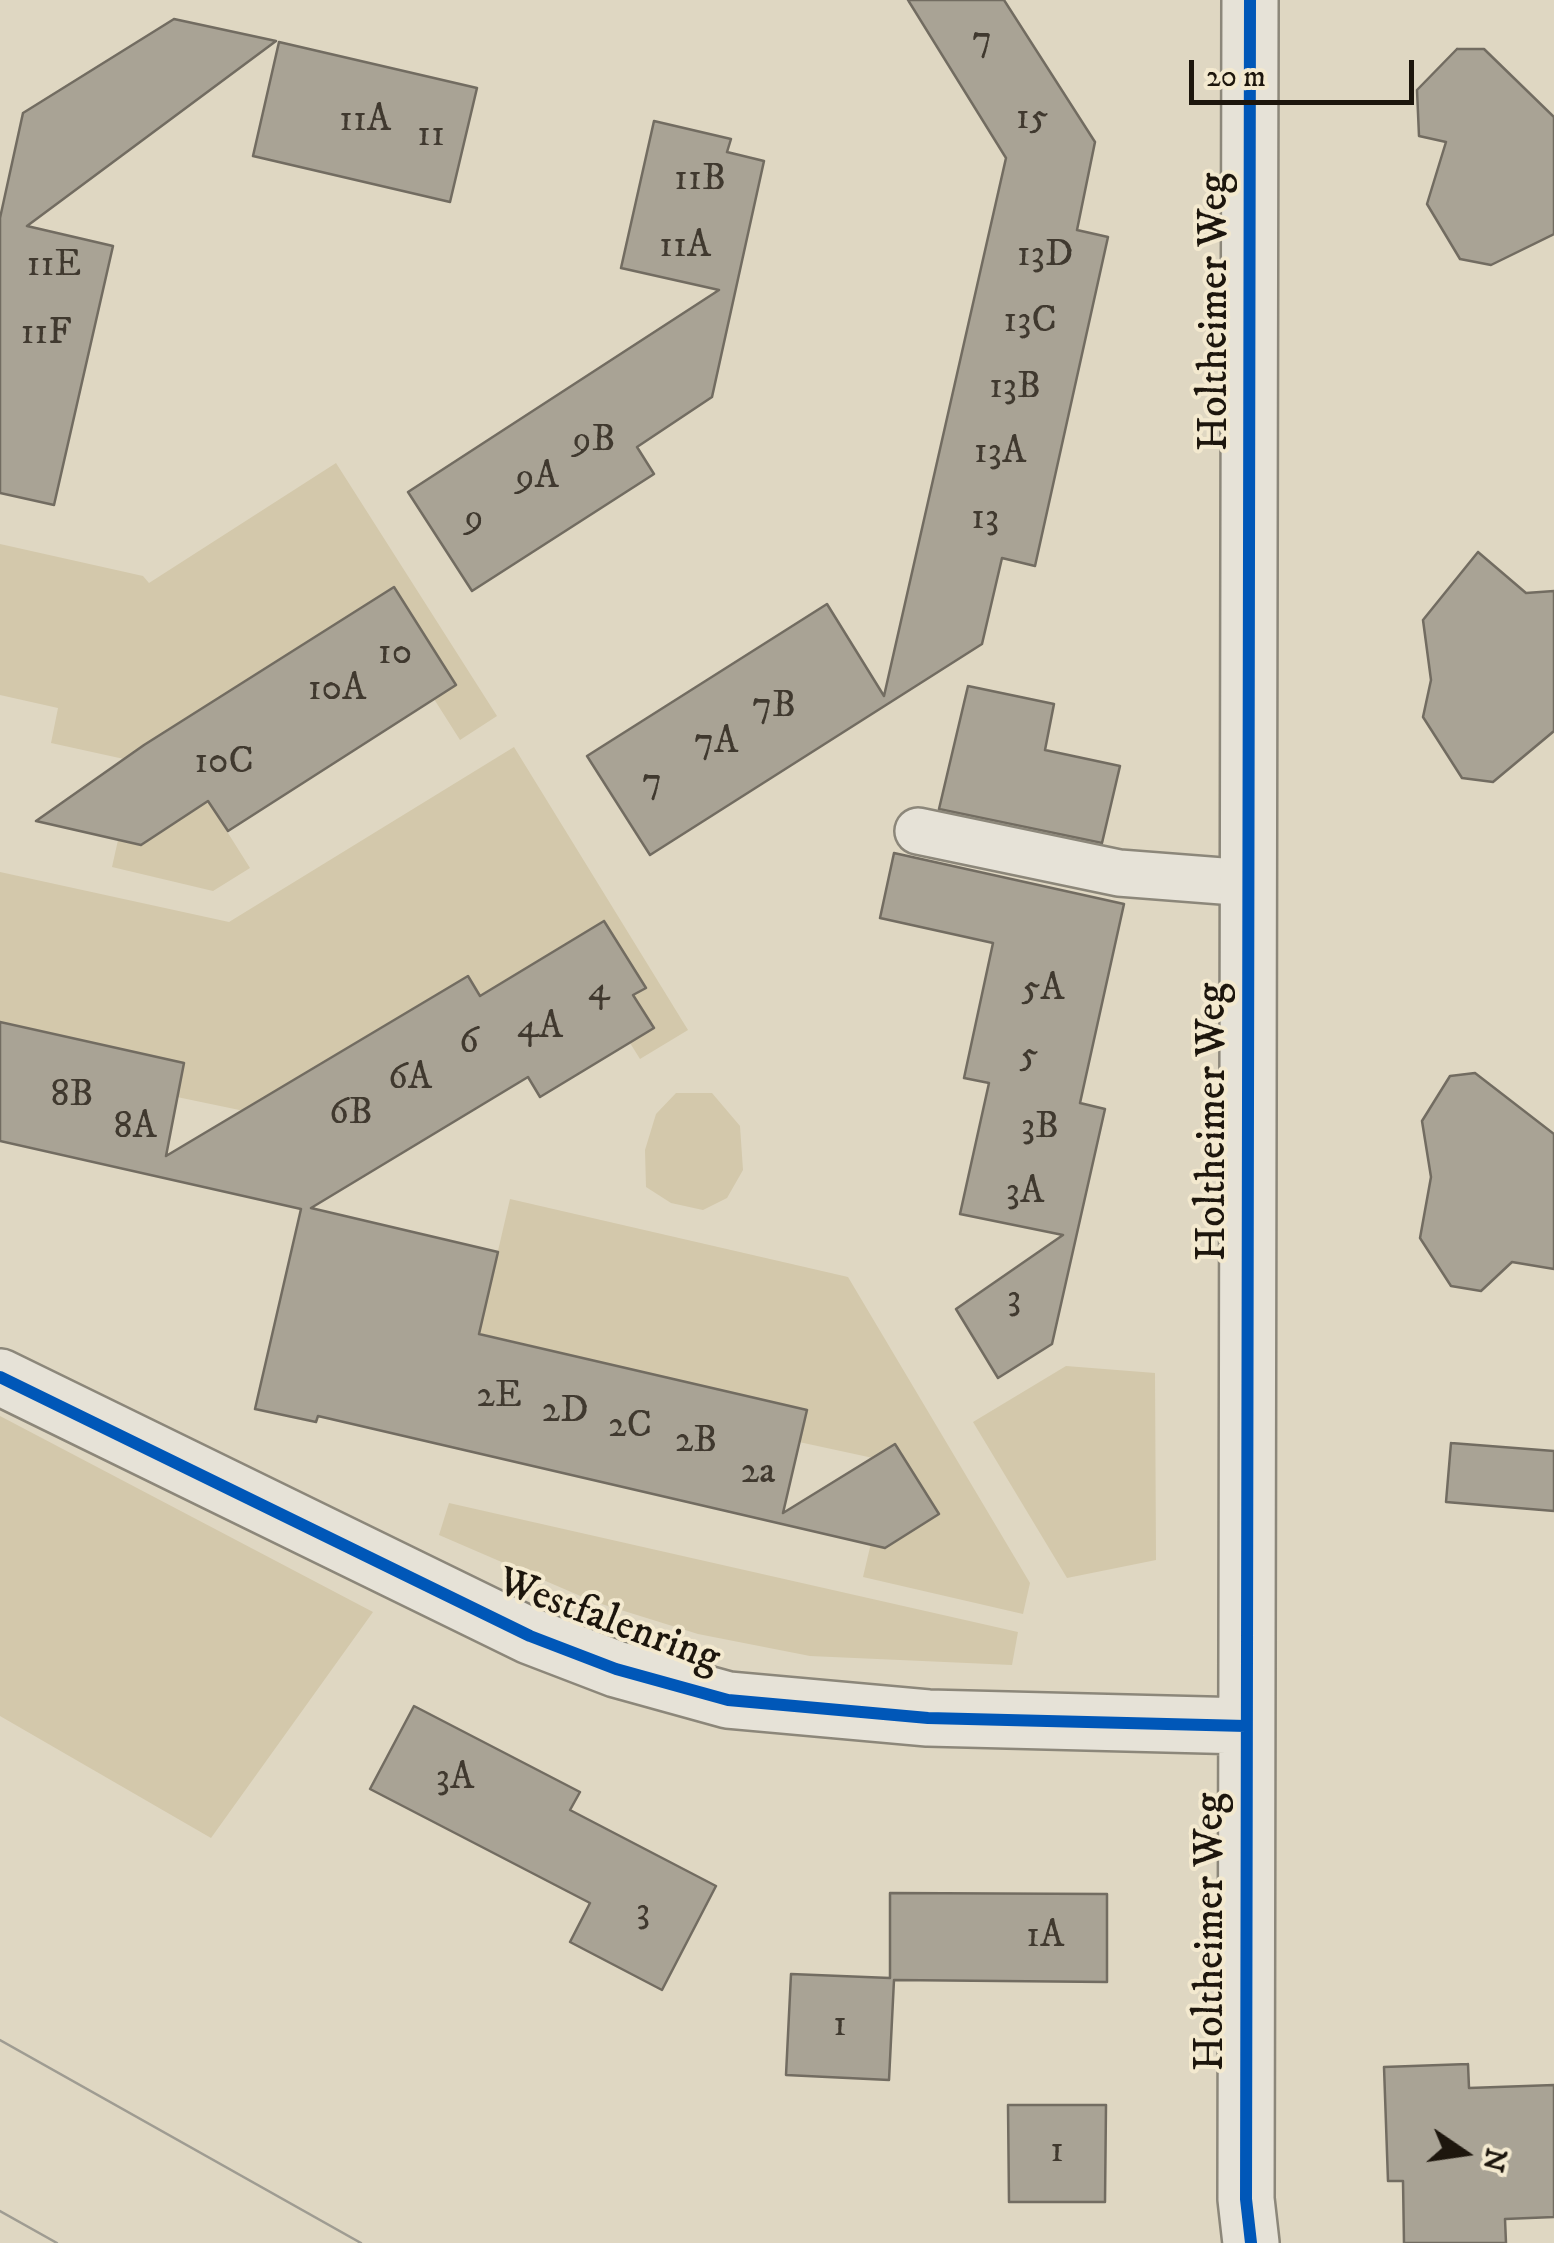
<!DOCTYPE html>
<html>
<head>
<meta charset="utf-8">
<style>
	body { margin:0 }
	#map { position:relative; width:1554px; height:2243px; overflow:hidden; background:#dfd7c2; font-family:"IM FELL DW Pica",serif }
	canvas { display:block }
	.north { position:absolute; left:1414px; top:2103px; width:100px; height:100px; -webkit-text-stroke:8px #f3e9cf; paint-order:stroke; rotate:103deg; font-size:28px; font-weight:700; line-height:40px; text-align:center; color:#1d160d }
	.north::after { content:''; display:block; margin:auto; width:35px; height:45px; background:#1d160d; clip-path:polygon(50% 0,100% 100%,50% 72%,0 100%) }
	.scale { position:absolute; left:1189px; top:60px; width:225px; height:45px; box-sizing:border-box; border:5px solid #1d160d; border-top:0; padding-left:12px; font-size:30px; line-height:35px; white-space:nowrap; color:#1d160d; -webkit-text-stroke:8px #f3e9cf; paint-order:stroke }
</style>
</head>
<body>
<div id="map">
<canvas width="1554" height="2243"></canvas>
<div class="north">N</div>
<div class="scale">20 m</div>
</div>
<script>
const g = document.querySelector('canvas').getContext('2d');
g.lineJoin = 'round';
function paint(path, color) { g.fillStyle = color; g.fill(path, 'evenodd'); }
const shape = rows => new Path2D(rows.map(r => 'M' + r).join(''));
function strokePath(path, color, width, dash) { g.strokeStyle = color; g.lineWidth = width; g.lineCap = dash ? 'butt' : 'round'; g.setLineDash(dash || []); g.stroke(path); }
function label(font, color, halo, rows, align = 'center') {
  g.font = font + ' "IM FELL DW Pica",serif'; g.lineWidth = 8; g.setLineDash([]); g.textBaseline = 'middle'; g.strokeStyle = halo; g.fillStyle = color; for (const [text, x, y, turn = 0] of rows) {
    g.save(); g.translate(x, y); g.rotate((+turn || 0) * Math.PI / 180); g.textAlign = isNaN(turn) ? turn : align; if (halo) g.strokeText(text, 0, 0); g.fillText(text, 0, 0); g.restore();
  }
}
paint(shape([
	[336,463,497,716,460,740,434,699,455,685,393,587,165,733,250,868,213,891,112,867,118,840,142,845,191,812,124,759,51,743,58,708,0,695,0,544,143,576,149,583],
	[514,747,688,1030,640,1059,630,1043,633,995,646,988,603,921,480,996,249,1112,177,1097,183,1063,0,1022,0,872,229,922],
	[676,1093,712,1093,740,1126,743,1170,727,1198,703,1210,671,1203,646,1187,645,1150,656,1114],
	[510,1199,848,1277,1030,1583,1023,1614,863,1577,871,1543,885,1548,939,1514,895,1445,873,1458,799,1442,806,1410,479,1333],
	[1066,1366,1155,1373,1156,1560,1067,1578,973,1422],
	[0,1416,373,1612,211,1838,0,1716],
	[449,1503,1018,1632,1012,1665,810,1656,698,1634,592,1601,439,1535]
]), '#d3c8ab');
const building = shape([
	[908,0,1004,0,1095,142,1077,230,1108,237,1035,566,1002,558,982,644,650,855,587,756,827,604,884,696,1006,158,908,0],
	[174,19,276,41,27,226,113,246,54,505,0,493,0,218,23,113,174,19],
	[279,42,477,88,450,202,253,156,279,42],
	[1457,49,1484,49,1554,117,1554,234,1491,265,1460,259,1427,204,1446,142,1419,136,1417,90,1457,49],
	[654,121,731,139,727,152,764,161,712,397,637,447,654,474,472,591,408,492,719,290,621,268,654,121],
	[1478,552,1526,593,1554,591,1554,731,1493,782,1462,778,1423,717,1431,680,1423,620,1478,552],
	[394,587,456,685,228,831,208,801,141,845,36,821,144,745,394,587],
	[968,686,1054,704,1045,750,1120,766,1102,843,939,809,968,686],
	[894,853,1124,904,1080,1103,1105,1109,1052,1344,998,1378,956,1309,1063,1235,960,1214,989,1083,964,1078,993,943,880,918,894,853],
	[604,921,646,988,633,995,654,1028,540,1097,528,1077,311,1208,498,1252,479,1334,807,1410,783,1513,895,1444,939,1514,885,1548,318,1416,316,1422,255,1409,301,1209,0,1141,0,1022,184,1063,166,1156,468,976,480,996,604,921],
	[1475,1073,1554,1134,1554,1269,1512,1262,1481,1291,1451,1286,1420,1238,1431,1177,1422,1121,1450,1076,1475,1073],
	[1451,1443,1554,1451,1554,1511,1446,1502,1451,1443],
	[414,1706,580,1792,570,1810,716,1886,662,1990,570,1942,590,1903,370,1789,414,1706],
	[890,1893,1107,1894,1107,1982,894,1980,889,2080,786,2075,791,1974,890,1978,890,1893],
	[1468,2064,1469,2088,1554,2085,1554,2217,1505,2219,1506,2243,1404,2243,1403,2181,1388,2181,1384,2067,1468,2064],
	[1008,2105,1106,2105,1105,2202,1009,2202,1008,2105]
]);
paint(building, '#a9a395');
strokePath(building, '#726c61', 2.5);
const service = shape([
	[918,831,1119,873,1248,883]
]);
const minor = shape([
	[1250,0,1246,2199,1251,2243],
	[0,1377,530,1636,616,1669,728,1700,928,1718,1246,1726]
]);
strokePath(service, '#8c877a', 50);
strokePath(minor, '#8c877a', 60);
strokePath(service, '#e6e2d7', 45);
strokePath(minor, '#e6e2d7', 55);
strokePath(shape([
	[0,2040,361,2243],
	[0,2211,57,2243]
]), '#9f9c92', 2.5);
strokePath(shape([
	[1250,0,1246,2199,1251,2243],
	[0,1377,530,1636,616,1669,728,1700,928,1718,1246,1726]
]), '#0057b8', 12);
label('38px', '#40392f', null, [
	["7",982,42],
	["15",1032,120],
	["11A",365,122],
	["11",431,137],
	["11B",700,181],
	["11A",685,248],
	["13D",1045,257],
	["11E",54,267],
	["13C",1030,323],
	["11F",46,335],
	["13B",1015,389],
	["9B",594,442],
	["13A",1000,454],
	["9A",537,479],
	["9",474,520],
	["13",985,520],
	["10",395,655],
	["10A",337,691],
	["7B",774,708],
	["7A",716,744],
	["10C",224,764],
	["7",652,784],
	["5A",1043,991],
	["4",599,992],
	["4A",540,1029],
	["6",469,1044],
	["5",1029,1058],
	["6A",410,1080],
	["8B",72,1097],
	["6B",351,1115],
	["8A",135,1129],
	["3B",1040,1129],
	["3A",1025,1194],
	["3",1014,1301],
	["2E",499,1398],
	["2D",565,1413],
	["2C",630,1428],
	["2B",696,1443],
	["2a",758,1474],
	["3A",455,1780],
	["3",643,1914],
	["1A",1045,1938],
	["1",840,2027],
	["1",1057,2153]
]);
label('42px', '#1d160d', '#f3e9cf', [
	["Holtheimer Weg",1217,312,-90],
	["Holtheimer Weg",1215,1122,-90],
	["Westfalenring",608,1623,20],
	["Holtheimer Weg",1213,1932,-90]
]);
</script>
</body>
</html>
